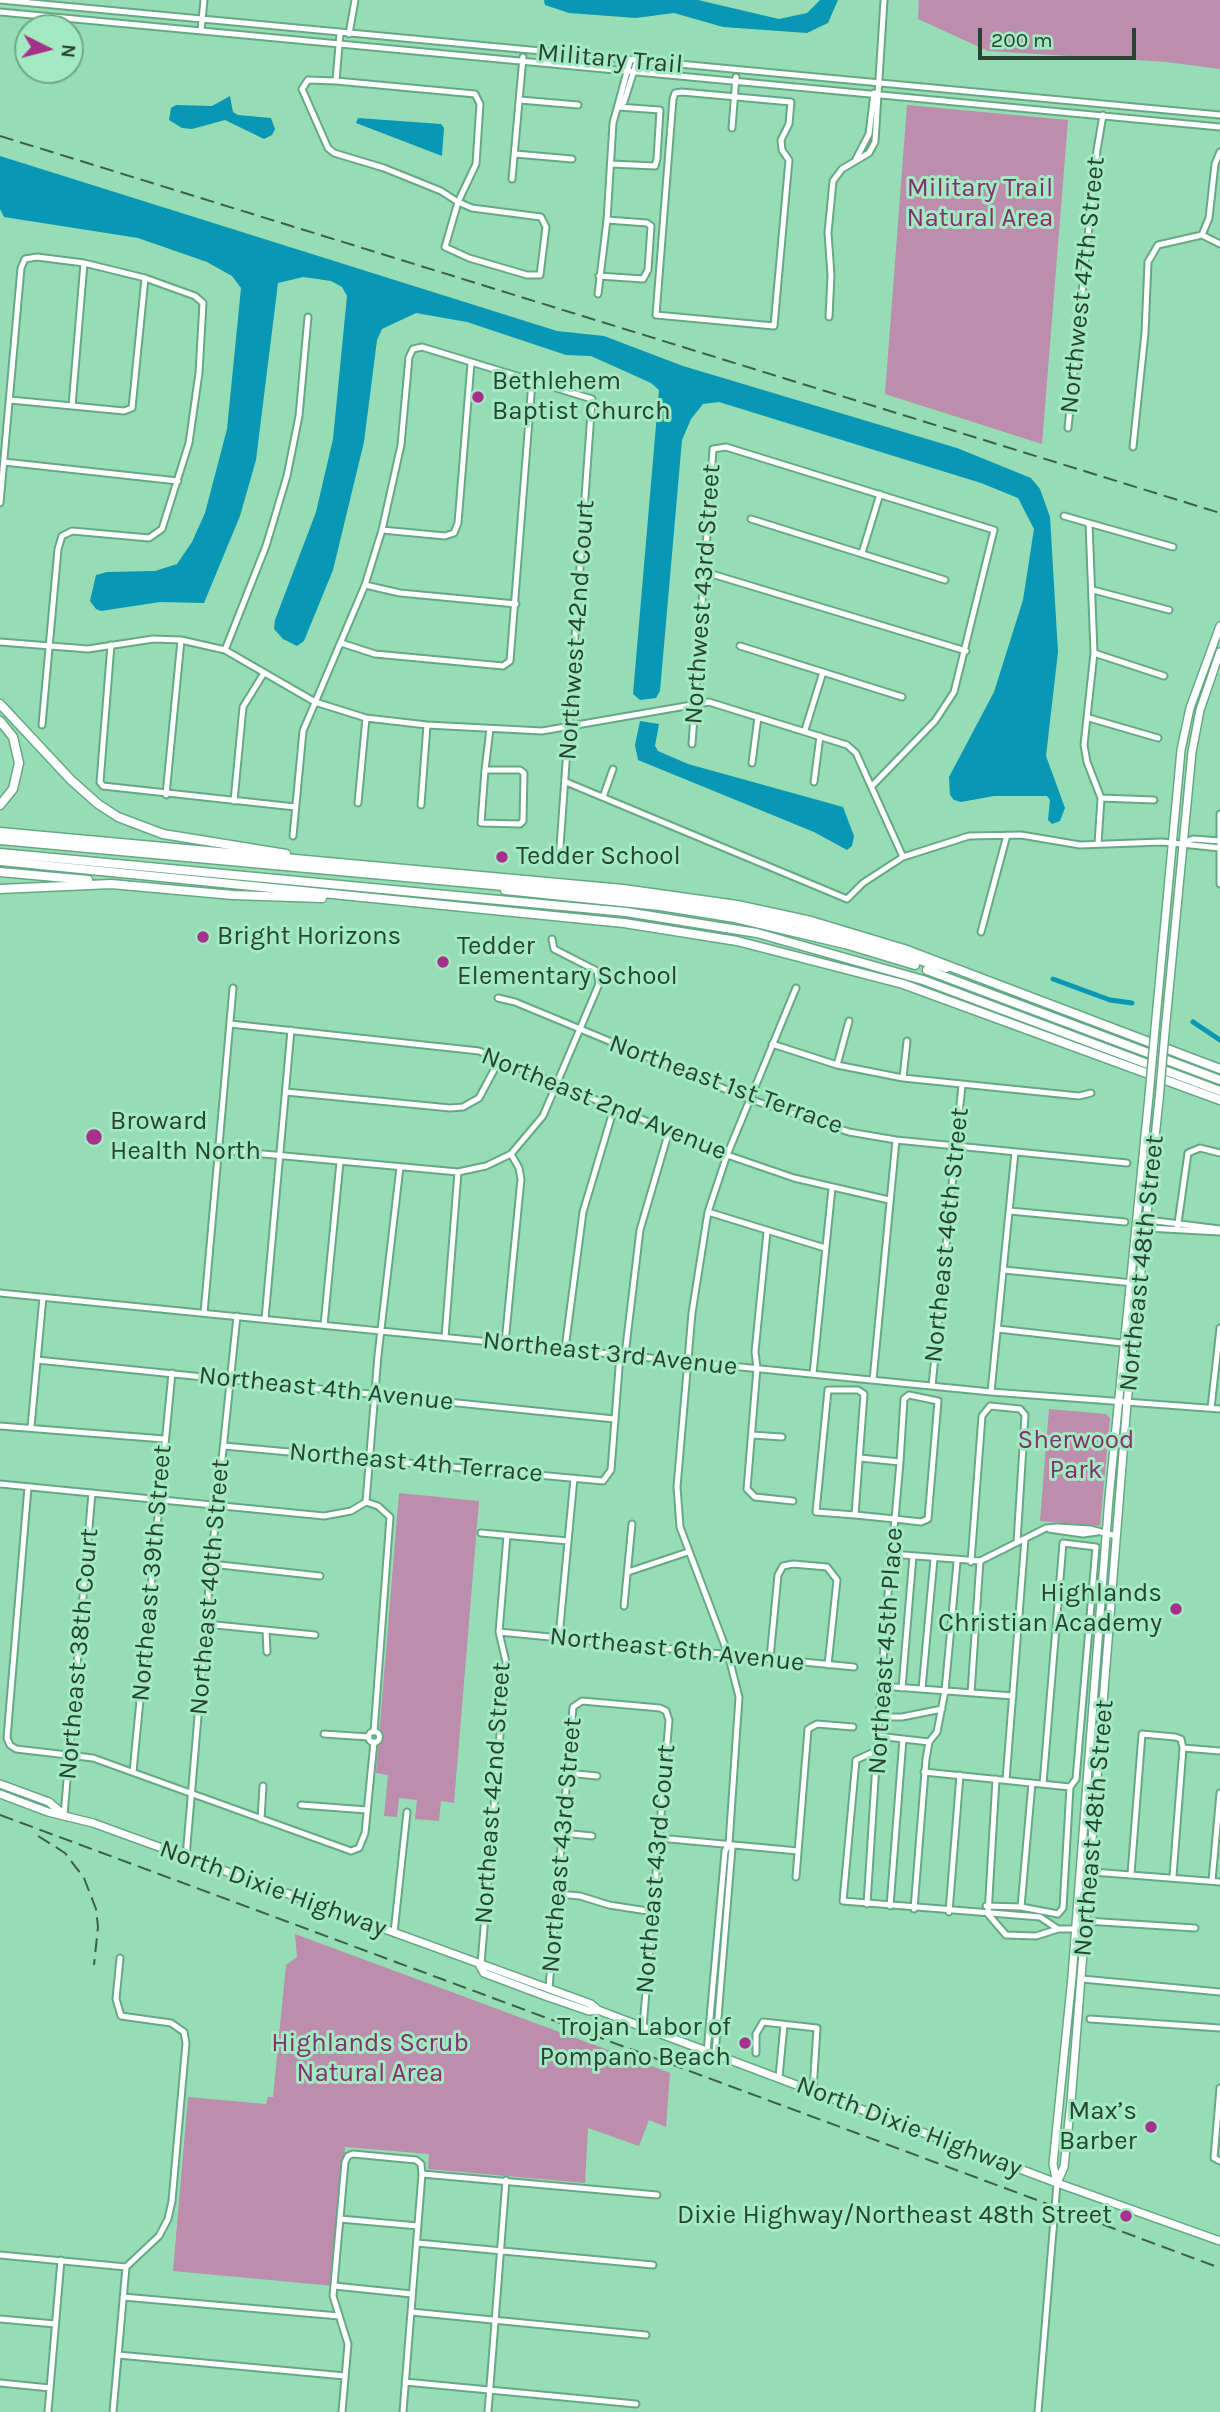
<!DOCTYPE html>
<html>
<head>
<meta charset="utf-8">
<style>
	body { margin:0 }
	#map { position:relative; width:1220px; height:2412px; overflow:hidden; background:#96dcb4; font-family:Karla,sans-serif }
	canvas { display:block }
	.north { position:absolute; left:14px; top:14px; width:70px; height:70px; box-sizing:border-box; background:#a3e9c1; border:2px solid #71a788; border-radius:50%; rotate:96deg; font-size:19px; font-weight:700; line-height:28px; text-align:center; color:#264333 }
	.north::after { content:''; display:block; margin:auto; width:24px; height:32px; background:#a6318a; clip-path:polygon(50% 0,100% 100%,50% 72%,0 100%) }
	.scale { position:absolute; left:978px; top:28px; width:158px; height:32px; box-sizing:border-box; border:4px solid #264333; border-top:0; padding-left:9px; font-size:21px; line-height:24px; white-space:nowrap; color:#264333; -webkit-text-stroke:5px #a3e9c1; paint-order:stroke }
</style>
</head>
<body>
<div id="map">
<canvas width="1220" height="2412"></canvas>
<div class="north">N</div>
<div class="scale">200 m</div>
</div>
<script>
const g = document.querySelector('canvas').getContext('2d');
g.lineJoin = 'round';
function paint(path, color) { g.fillStyle = color; g.fill(path, 'evenodd'); }
const shape = rows => new Path2D(rows.map(r => 'M' + r).join(''));
function strokePath(path, color, width, dash) { g.strokeStyle = color; g.lineWidth = width; g.lineCap = dash ? 'butt' : 'round'; g.setLineDash(dash || []); g.stroke(path); }
function label(font, color, halo, rows, align = 'center') {
  g.font = font + ' Karla,sans-serif'; g.lineWidth = 6; g.setLineDash([]); g.textBaseline = 'middle'; g.strokeStyle = halo; g.fillStyle = color; for (const [text, x, y, turn = 0] of rows) {
    g.save(); g.translate(x, y); g.rotate((+turn || 0) * Math.PI / 180); g.textAlign = isNaN(turn) ? turn : align; if (halo) g.strokeText(text, 0, 0); g.fillText(text, 0, 0); g.restore();
  }
}
paint(shape([
	[919,0,1220,0,1220,69,1167,62,988,51,918,19],
	[907,105,1068,120,1042,444,885,394],
	[1049,1409,1106,1414,1110,1418,1100,1526,1040,1521],
	[399,1493,479,1501,454,1803,441,1801,439,1821,415,1819,417,1800,399,1798,397,1817,384,1816,388,1775,376,1773],
	[295,1934,670,2073,666,2127,649,2120,639,2146,588,2128,585,2183,428,2169,429,2154,345,2147,334,2286,173,2271,188,2097,266,2104,268,2097,273,2097,286,1965,297,1957]
]), '#bc8dac');
paint(shape([
	[544,0,698,0,779,19,807,13,820,0,838,0,828,23,807,33,723,27,674,13,636,18,569,13,545,5],
	[230,96,233,112,238,115,271,118,275,129,272,135,264,139,225,120,192,129,182,128,169,120,171,108,176,105,212,106],
	[358,118,441,124,444,128,442,156,356,123],
	[0,156,557,331,604,336,683,366,957,448,1031,478,1040,489,1050,517,1058,652,1046,756,1065,808,1060,821,1052,824,1048,820,1050,800,1047,796,994,796,961,802,954,800,950,795,949,777,994,692,1023,600,1034,529,1018,498,981,483,719,402,703,404,691,419,682,440,660,691,656,698,640,700,633,694,659,390,651,383,591,356,566,355,467,322,416,313,382,329,377,340,364,442,333,570,304,641,297,646,283,639,274,629,275,620,316,512,333,439,347,296,342,287,331,281,303,277,278,283,256,460,240,516,204,603,160,602,101,611,96,609,90,601,96,575,107,572,155,571,177,564,192,542,205,513,227,429,241,288,232,276,207,262,138,238,4,217,0,209],
	[640,721,659,724,655,746,658,751,688,764,843,807,854,836,852,846,847,850,814,832,638,760,635,745]
]), '#0897b5');
strokePath(shape([
	[1053,979,1110,1000,1132,1003],
	[1193,1022,1220,1040]
]), '#0897b5', 5);
const minor = shape([
	[0,0,1220,115],
	[0,12,1220,127],
	[201,30,204,0],
	[349,34,355,0],
	[336,81,308,80,302,89,328,148,334,153,384,168,441,191,458,202,472,208,541,217,546,227,540,275,527,275,469,258,445,247,458,202,476,164,480,104,475,94,336,81],
	[336,81,340,33],
	[682,92,791,102,789,124,781,140,782,150,789,160,774,326,656,315,673,99,675,93,682,92],
	[520,100,578,105],
	[618,107,624,102,637,61],
	[732,128,736,77],
	[515,154,572,159],
	[856,159,869,134,874,93],
	[611,164,655,166,657,159,660,110,618,107],
	[512,179,523,57],
	[1202,235,1209,218,1215,164,1220,152],
	[1202,235,1220,244],
	[599,276,643,279,648,270,651,226,647,223,607,220],
	[598,294,607,220,613,123,630,61],
	[829,317,831,275,828,233,833,181,842,169,869,153,875,142,884,0],
	[10,400,124,411,132,408,145,278],
	[72,406,84,263],
	[1068,428,1097,150,1103,115],
	[1133,447,1145,333,1148,262,1158,245,1202,235],
	[4,462,178,481],
	[0,503,21,268,25,259,37,257,84,263,145,278,195,296,203,303,199,373,189,443,162,529,149,538,72,531,62,536,58,549,42,725],
	[1064,516,1173,547],
	[751,519,945,580],
	[1089,523,1094,653,1084,745,1087,762,1101,798,1098,844],
	[382,530,445,536,454,533,458,523,471,363],
	[862,553,880,494],
	[705,572,966,651],
	[365,585,400,593,516,604],
	[1093,590,1169,610],
	[0,642,88,649,153,639,181,640,225,650,315,702,366,718,427,725,542,731,709,702,847,745,856,753,903,857],
	[341,643,375,654,503,666,510,661,532,382],
	[111,645,100,782,103,786,295,807],
	[740,646,902,697],
	[225,650,266,546,287,476,299,416,308,317],
	[1094,653,1164,676],
	[1089,718,1158,738],
	[805,730,823,672],
	[692,744,713,449,726,447,994,530,954,692,935,721,872,786],
	[752,763,758,717],
	[485,770,520,770,524,773,523,821,520,824,481,823,485,770,490,729],
	[566,782,847,899,863,883,903,857,969,836,1021,835,1080,845,1162,842,1220,848],
	[814,782,820,736],
	[166,795,181,640],
	[603,797,613,769],
	[1101,798,1154,800],
	[234,801,243,707,264,673],
	[358,803,366,718],
	[421,805,427,725],
	[1220,814,1220,884],
	[293,836,303,731,365,585,382,530,401,445,409,357,413,349,422,347,592,399,559,861],
	[1182,843,1193,839,1220,841],
	[981,932,1007,835],
	[498,998,515,1002,749,1099,849,1132,896,1140,1127,1163],
	[230,1024,479,1051,727,1155,794,1178,889,1200],
	[772,1044,837,1065,903,1078,1079,1096,1091,1093],
	[837,1065,849,1021],
	[903,1078,907,1041],
	[286,1092,450,1108,463,1107,479,1098,500,1059],
	[220,1150,458,1172,486,1166,511,1154],
	[1010,1211,1125,1222],
	[708,1212,825,1248],
	[1148,1220,1220,1229],
	[1147,1228,1220,1232],
	[1177,1230,1188,1153,1200,1148,1220,1153],
	[767,1232,755,1352,757,1368,747,1489,755,1497,793,1501],
	[1004,1270,1133,1283],
	[0,1293,991,1392,1220,1409],
	[204,1313,233,988],
	[265,1319,291,1030],
	[324,1325,340,1162],
	[998,1329,1122,1343],
	[445,1337,458,1172],
	[505,1343,521,1179,519,1168,511,1154,543,1116,599,984,597,971,554,949,552,939],
	[565,1349,583,1212,614,1108],
	[625,1355,640,1230,669,1131],
	[37,1360,614,1419],
	[813,1374,832,1188],
	[873,1380,896,1140],
	[932,1386,962,1085],
	[991,1392,1015,1152],
	[1211,1408,1220,1328],
	[0,1426,164,1439],
	[31,1427,43,1297],
	[752,1435,782,1437],
	[224,1446,603,1481,611,1470,620,1355],
	[860,1458,900,1462],
	[0,1484,324,1516,351,1511,366,1502],
	[28,1487,7,1738,10,1745,16,1749,93,1758,351,1851,359,1848,365,1833,374,1742],
	[855,1515,864,1394,858,1390,828,1390,816,1512,855,1515,895,1519,921,1522,928,1519,938,1401,909,1395,904,1399,900,1462,895,1519,891,1554,881,1686,867,1904],
	[1049,1529,1083,1534,1097,1532],
	[481,1533,568,1541],
	[891,1554,980,1561,1046,1528,1057,1527,1090,1529,1116,1536],
	[971,1562,982,1416,990,1406,1020,1409,1025,1415,1017,1542],
	[211,1564,320,1576],
	[628,1572,688,1552],
	[624,1606,632,1524],
	[206,1624,315,1635],
	[266,1630,267,1652],
	[499,1632,854,1667],
	[559,1637,574,1478],
	[770,1658,778,1575,783,1566,793,1564,827,1567,837,1580,828,1665],
	[881,1686,1013,1696],
	[902,1688,913,1556],
	[922,1689,934,1559],
	[971,1693,980,1561],
	[878,1717,902,1717,942,1709],
	'368.5 1737a5.5 5.5 0 1 1 11 0a5.5 5.5 0 1 1-11 0Z',
	[374,1732,390,1517,378,1506,366,1502,378,1355,400,1167],
	[324,1734,369,1737],
	[877,1736,929,1742],
	[878,1750,856,1760,843,1901,1040,1917,1058,1929],
	[133,1772,172,1373],
	[924,1772,1070,1787],
	[567,1773,597,1776],
	[996,1779,988,1914,1006,1935,1036,1936,1058,1929,1075,1929],
	[1006,1780,1025,1539],
	[301,1805,367,1810],
	[64,1815,92,1493],
	[261,1819,263,1786],
	[562,1833,592,1836],
	[659,1838,798,1851],
	[186,1857,211,1564,237,1316],
	[1080,1871,1220,1882],
	[1131,1874,1142,1734,1175,1737,1181,1739,1183,1748,1220,1751],
	[1173,1876,1183,1748],
	[796,1877,808,1729,817,1724,853,1727],
	[1212,1881,1220,1793],
	[558,1894,580,1896,609,1905,654,1912],
	[890,1906,903,1739],
	[986,1906,1021,1907,1058,1914,1063,1908,1070,1787,1076,1779,1096,1547,1063,1543,1043,1784],
	[1021,1907,1032,1783],
	[914,1909,926,1759,929,1742,937,1732,945,1691,957,1562],
	[949,1912,960,1775],
	[1086,1921,1195,1928],
	[394,1933,407,1812],
	[120,1958,116,1999,121,2016,171,2023,184,2032,186,2043,172,2201,168,2219,159,2236,126,2267],
	[481,1964,506,1662,499,1632,507,1536],
	[1082,1979,1220,1992],
	[549,1988,573,1707,582,1701,660,1708,666,1711,669,1720,643,2027],
	[1090,2019,1220,2028],
	[707,2052,725,1851,729,1844],
	[756,2053,756,2034,763,2022,817,2028,813,2090],
	[715,2054,732,1848,729,1844,739,1697,728,1654,680,1527,677,1487,692,1313,708,1212,727,1155,796,988],
	[779,2077,784,2025],
	[1220,2088,1214,2158,1220,2161],
	[340,2219,418,2226],
	[417,2243,653,2265],
	[0,2255,126,2267],
	[334,2286,412,2294],
	[123,2297,339,2316],
	[411,2312,646,2335],
	[0,2319,55,2324],
	[118,2355,345,2376],
	[405,2382,636,2404],
	[0,2383,50,2388],
	[48,2412,61,2260],
	[113,2412,126,2267],
	[342,2412,348,2344,333,2296,345,2162,348,2156,353,2154,416,2160,421,2164,422,2174,657,2195],
	[403,2412,422,2174],
	[488,2412,506,2180],
	[1038,2412,1057,2183]
]);
const major = shape([
	[1155,1029,1181,750,1190,708,1220,626],
	[1165,1032,1192,752,1200,710,1220,652],
	[0,1784,49,1802,64,1815],
	[0,1794,48,1812,93,1823,591,2004,598,2010,653,2031,1057,2183,1220,2241],
	[480,1966,484,1973,548,1997,589,2011,598,2010],
	[1057,2183,1053,2164,1072,1977,1109,1498,1149,1096],
	[1057,2183,1064,2167,1071,2102,1127,1403,1159,1100]
]);
const highway = shape([
	[0,704,71,780,98,804,118,817,163,834,286,854],
	[0,721,13,737,19,763,13,789,0,805],
	[0,832,623,889,737,905,811,921,904,949,1220,1069],
	[0,840,679,902,792,923,946,968],
	[0,853,626,912,757,933,923,980,1220,1091],
	[0,861,624,923,737,941,903,984,1220,1100],
	[0,872,88,880],
	[0,889,111,884,233,895,322,898],
	[505,890,660,906,735,918,845,944,915,965],
	[927,970,1220,1080]
]);
strokePath(minor, '#65a984', 9);
strokePath(major, '#65a984', 10);
strokePath(highway, '#65a984', 11);
strokePath(minor, '#fff', 5);
strokePath(major, '#fff', 7);
strokePath(highway, '#fff', 8);
strokePath(shape([
	[0,136,1220,513],
	[0,1815,1220,2268],
	[38,1836,65,1853,84,1878,96,1909,98,1927,94,1965]
]), '#3b5f4b', 2, [14, 7]);
const majorBridge = shape([
	[1149,1096,1155,1029],
	[1159,1100,1165,1032]
]);
strokePath(majorBridge, '#65a984', 10, []);
strokePath(majorBridge, '#fff', 7);
for (const [x, y, r, color] of [
	[478,397,7,"#a6318a"],
	[502,857,7,"#a6318a"],
	[203,937,7,"#a6318a"],
	[443,962,7,"#a6318a"],
	[94,1137,9,"#a6318a"],
	[1176,1609,7,"#a6318a"],
	[745,2043,7,"#a6318a"],
	[1151,2127,7,"#a6318a"],
	[1126,2216,7,"#a6318a"]
]) { const dot = new Path2D(); dot.arc(x, y, r, 0, 2 * Math.PI); g.fillStyle = color; g.fill(dot); strokePath(dot, '#a3e9c1', 2.5); }
label('26px', '#264333', '#a3e9c1', [
	["Military Trail",610,59,5],
	["Northwest 47th Street",1083,285,-84],
	["Northwest 43rd Street",703,594,-86],
	["Northwest 42nd Court",577,630,-86],
	["Northeast 1st Terrace",726,1085,20],
	["Northeast 2nd Avenue",604,1104,22],
	["Northeast 46th Street",947,1235,-84],
	["Northeast 48th Street",1142,1263,-84],
	["Northeast 3rd Avenue",610,1354,6],
	["Northeast 4th Avenue",326,1389,6],
	["Northeast 4th Terrace",416,1463,5],
	["Northeast 39th Street",152,1573,-85],
	["Northeast 40th Street",210,1587,-85],
	["Northeast 6th Avenue",677,1650,6],
	["Northeast 45th Place",886,1651,-86],
	["Northeast 38th Court",79,1654,-85],
	["Northeast 42nd Street",493,1793,-86],
	["Northeast 48th Street",1094,1828,-85],
	["Northeast 43rd Street",562,1845,-85],
	["Northeast 43rd Court",656,1869,-85],
	["North Dixie Highway",273,1889,20],
	["North Dixie Highway",909,2127,21]
]);
label('26px', '#862f70', '#a3e9c1', [
	["Military Trail",980,189],
	["Natural Area",980,219],
	["Sherwood",1076,1441],
	["Park",1076,1471],
	["Highlands Scrub",370,2044],
	["Natural Area",370,2074]
]);
label('26px', '#264333', '#a3e9c1', [
	["Bethlehem",492,382],
	["Baptist Church",492,412],
	["Tedder School",516,857],
	["Bright Horizons",217,937],
	["Tedder",457,947],
	["Elementary School",457,977],
	["Broward",110,1122],
	["Health North",110,1152],
	["Highlands",1162,1594,"right"],
	["Christian Academy",1162,1624,"right"],
	["Trojan Labor of",731,2028,"right"],
	["Pompano Beach",731,2058,"right"],
	["Max’s",1137,2112,"right"],
	["Barber",1137,2142,"right"],
	["Dixie Highway/Northeast 48th Street",1112,2216,"right"]
], 'left');
</script>
</body>
</html>
